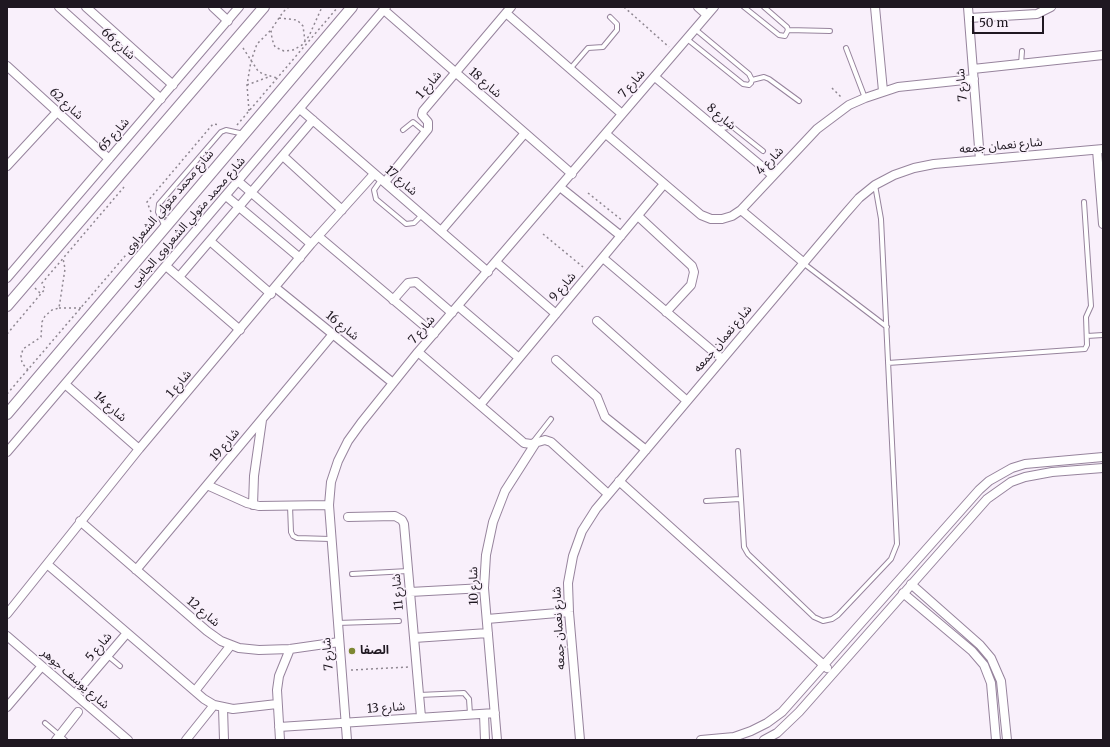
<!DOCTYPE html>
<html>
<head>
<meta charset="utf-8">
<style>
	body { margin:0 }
	#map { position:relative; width:1110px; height:747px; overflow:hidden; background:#f9f0fb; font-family:Merriweather,serif }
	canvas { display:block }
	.frame { position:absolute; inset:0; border:8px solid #1f1821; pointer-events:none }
	.scale { position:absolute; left:972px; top:16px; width:72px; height:18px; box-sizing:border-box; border:2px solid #1f1821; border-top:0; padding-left:5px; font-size:12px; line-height:14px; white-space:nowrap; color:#1f1821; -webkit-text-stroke:3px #f9f0fb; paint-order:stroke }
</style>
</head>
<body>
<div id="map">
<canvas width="1110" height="747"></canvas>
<div class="frame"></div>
<div class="scale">50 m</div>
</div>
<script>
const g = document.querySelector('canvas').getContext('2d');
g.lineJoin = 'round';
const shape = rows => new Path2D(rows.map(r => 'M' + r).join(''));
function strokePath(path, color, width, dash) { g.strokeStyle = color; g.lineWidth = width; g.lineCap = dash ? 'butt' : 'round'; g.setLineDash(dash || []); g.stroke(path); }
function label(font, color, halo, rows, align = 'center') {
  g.font = font + ' Merriweather,"Noto Sans Arabic",serif'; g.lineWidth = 3.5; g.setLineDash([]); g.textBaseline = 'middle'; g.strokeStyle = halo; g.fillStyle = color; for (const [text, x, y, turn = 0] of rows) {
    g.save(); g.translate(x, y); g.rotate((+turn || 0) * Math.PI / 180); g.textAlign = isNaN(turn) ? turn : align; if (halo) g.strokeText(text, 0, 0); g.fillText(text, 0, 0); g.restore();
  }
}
const service = shape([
	[744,7,779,35,785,36,788,30,787,27,764,7],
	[788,30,830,31],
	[687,39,743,84,749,85,751,83,752,80,749,74,695,29],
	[846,48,865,98],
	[1021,64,1022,51],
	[570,69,588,48,603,47,617,30,617,24,610,17],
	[752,80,764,77,769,79,799,101],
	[718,129,728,127,734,128,763,151],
	[403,130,413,122,425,132],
	[381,180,374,190,376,199,406,224,414,223,422,215],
	[165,227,158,212,159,204,221,132,226,130,244,134],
	[803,263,887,327],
	[1087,336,1103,335],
	[888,363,1085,349,1087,345,1086,317,1091,306,1084,202],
	[533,442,551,419],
	[738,451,744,547,748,554,814,617,823,621,832,619,838,615,891,559,897,544,881,219,875,185],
	[706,501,740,499],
	[290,506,291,532,293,536,297,538,330,539],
	[352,574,408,571],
	[337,623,399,621],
	[108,656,120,666],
	[419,695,464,693,469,699,470,714],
	[45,723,65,740]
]);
const minor = shape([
	[59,7,161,99],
	[86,7,173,85],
	[213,7,228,21],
	[698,7,707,15],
	[875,7,883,91],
	[968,7,980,160],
	[384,10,572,174],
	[506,13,622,114],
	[969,18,1037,14,1051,7],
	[7,66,109,159],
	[973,69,1103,55],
	[655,77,772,175],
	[300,109,488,272],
	[606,134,701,215,711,219,722,219,732,216,741,210,817,129,849,105,865,98,898,87,974,79],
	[1097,150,1103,224],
	[283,156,342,210],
	[7,166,57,112],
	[239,182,311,244],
	[385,182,428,129,428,122,422,115,423,111,511,7],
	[560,187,621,236],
	[226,196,300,258],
	[741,210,803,262],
	[638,216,692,266,694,272,691,285,666,312],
	[441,231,525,133],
	[318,236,434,334],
	[210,241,271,294],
	[603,258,722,359],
	[496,262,556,314],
	[166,266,240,330],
	[179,277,313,120],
	[7,278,239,7],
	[276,288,393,383],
	[393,300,408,283,416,282,452,313],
	[458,306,519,358],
	[597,321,687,401],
	[418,352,524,443,531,444,545,440,551,442,608,494],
	[556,360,597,397,605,417,646,450],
	[65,384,139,449],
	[480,405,664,184],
	[7,452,386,7],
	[619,481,827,668],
	[207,485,247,503,259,506,329,505],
	[253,505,254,476,262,420],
	[348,517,395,516,402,520,404,524,421,717],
	[80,521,207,631,221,641,239,648,259,650,290,649,339,642],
	[47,564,204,699,214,705,233,709,277,704],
	[136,570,333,334],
	[911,584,980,645,991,658,1001,681,1007,740],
	[410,592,484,588],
	[903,593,972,651,984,665,991,683,996,740],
	[7,614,139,449,311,244,374,174],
	[487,619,569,612],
	[7,636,128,740],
	[414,638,488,633],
	[195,691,231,645],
	[75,694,127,633],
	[7,707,42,666],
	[223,708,224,740],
	[484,714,485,740],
	[279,727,495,713],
	[56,740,78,712],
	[186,740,214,705],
	[280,740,277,690,279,676,290,649],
	[347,740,329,505,331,482,338,461,348,441,361,423,418,352,714,7],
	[497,740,484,588,486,555,493,522,505,491,535,444],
	[580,740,569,612,568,583,573,556,582,531,596,509,845,214,859,198,875,185,894,175,914,168,934,164,1103,149],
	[701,740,734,737,751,731,767,723,782,712,979,490,989,481,1012,468,1025,464,1103,457],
	[764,740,777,733,799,712,987,499,1011,482,1025,477,1052,472,1103,468]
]);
const tertiary = shape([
	[7,306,264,7],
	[7,414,352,7]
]);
strokePath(service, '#97849d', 6);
strokePath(minor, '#97849d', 10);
strokePath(tertiary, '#97849d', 12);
strokePath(shape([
	[289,7,283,12,271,30,272,39,275,47,284,51,293,50,302,45,309,36,322,7],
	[624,7,669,47],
	[279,18,297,20,303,26,305,41],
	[243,48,258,71,263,74,277,78],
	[247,85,271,76],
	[832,88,842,98],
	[249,111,247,85,251,61,257,44,271,30],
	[237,125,338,7],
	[588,193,623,221],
	[151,212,147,202,213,124,220,125],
	[543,234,583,267],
	[35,288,41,294],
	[59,308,81,308],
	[7,334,45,289,42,283,124,187],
	[28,370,22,363,21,356,23,349,41,337,42,322,45,316,52,310,59,308,65,269,63,258],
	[7,394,155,221],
	[351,670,409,667]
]), '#8f8791', 1.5, [2, 3]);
strokePath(service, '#fff', 4);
strokePath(minor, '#fff', 8);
strokePath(tertiary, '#fff', 10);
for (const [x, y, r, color] of [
	[352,651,4,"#7d8733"]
]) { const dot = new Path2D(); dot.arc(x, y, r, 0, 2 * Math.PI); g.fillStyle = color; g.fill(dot); strokePath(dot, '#f9f0fb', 1.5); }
label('12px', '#1f1821', '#f9f0fb', [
	["شارع 66",118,44,42],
	["شارع 18",485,83,41],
	["شارع 7",632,84,-49],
	["شارع 1",429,85,-49],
	["شارع 7",962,85,-95],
	["شارع 62",66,104,42],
	["شارع 8",721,117,40],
	["شارع 65",114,135,-49],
	["شارع نعمان جمعه",1001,146,-5],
	["شارع 4",770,161,-46],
	["شارع 17",401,181,41],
	["شارع محمد متولي الشعراوى",169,202,-50],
	["شارع محمد متولي الشعراوى الجانبى",188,222,-49],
	["شارع 9",563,287,-50],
	["شارع 16",342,326,39],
	["شارع 7",422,330,-49],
	["شارع نعمان جمعه",723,339,-50],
	["شارع 1",179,384,-50],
	["شارع 14",110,407,41],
	["شارع 19",225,445,-50],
	["شارع 10",474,586,-91],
	["شارع 11",398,592,-95],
	["شارع 12",203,612,40],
	["شارع نعمان جمعه",559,628,-93],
	["شارع 5",99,647,-50],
	["شارع 7",328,654,-95],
	["شارع يوسف جوهر",75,679,41],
	["شارع 13",386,708,-4]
]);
label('bold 12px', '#1f1821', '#f9f0fb', [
	["الصفا",360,651]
], 'left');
</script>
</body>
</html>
